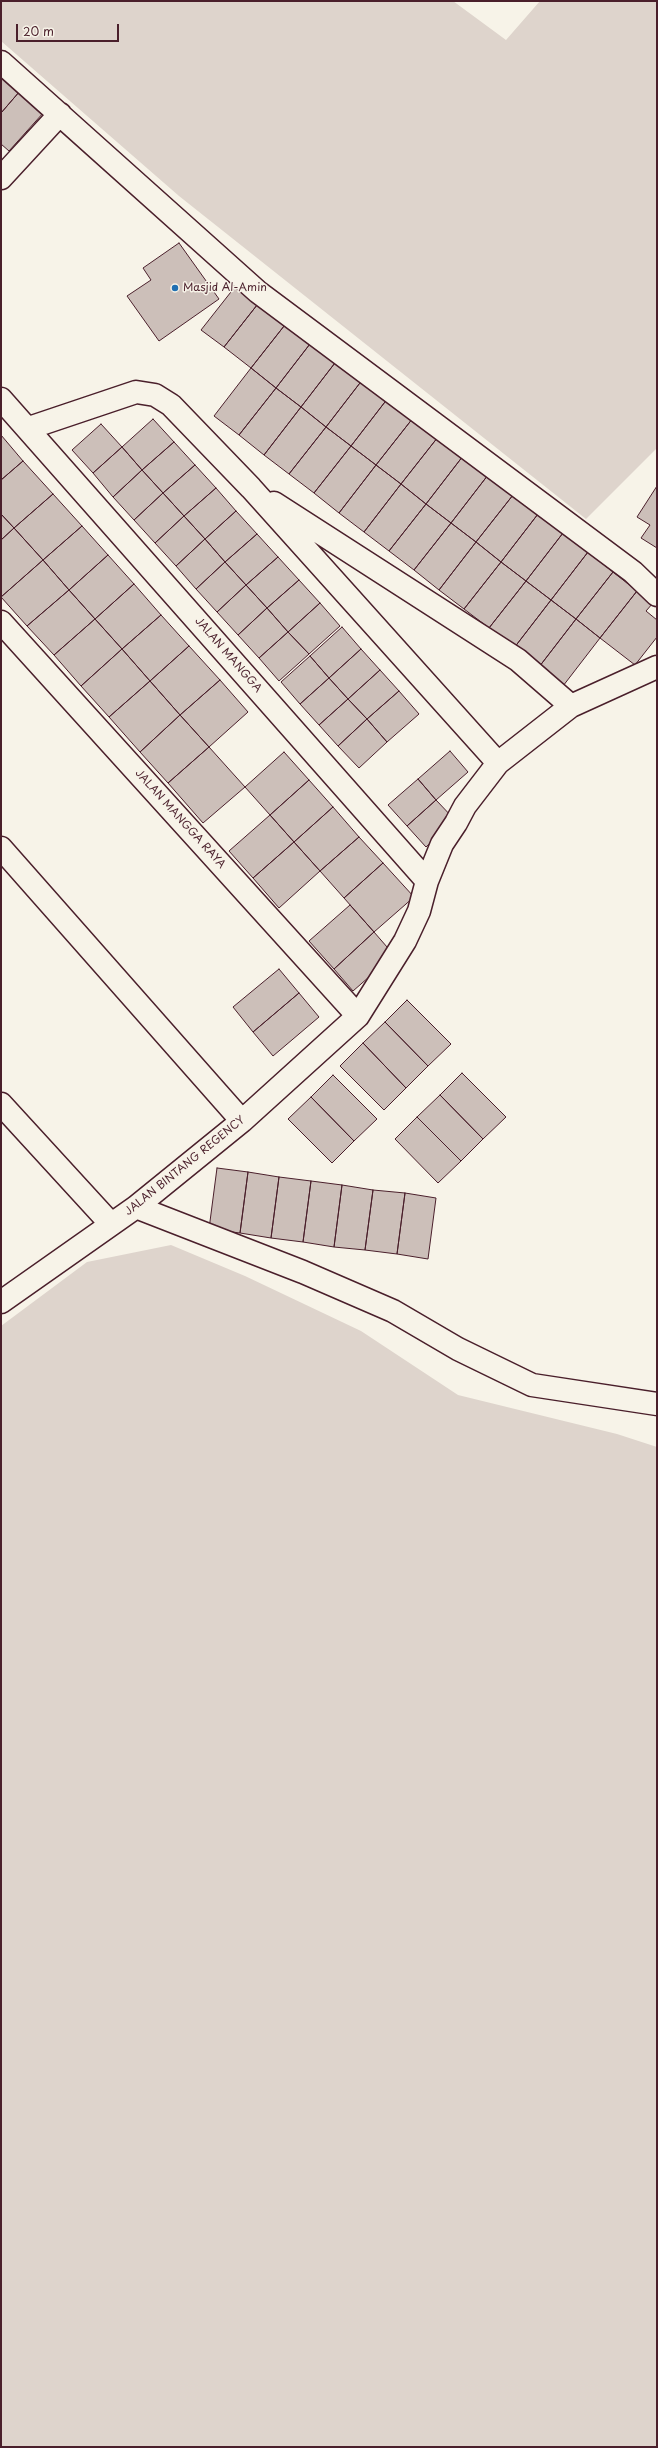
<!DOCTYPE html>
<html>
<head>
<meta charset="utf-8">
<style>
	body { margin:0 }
	#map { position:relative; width:658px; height:2448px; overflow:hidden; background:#f7f3e8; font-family:"Playpen Sans",sans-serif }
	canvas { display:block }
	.frame { position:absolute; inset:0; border:2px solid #4a1f2b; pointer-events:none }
	.scale { position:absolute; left:16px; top:24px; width:103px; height:18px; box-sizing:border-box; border:2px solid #4a1f2b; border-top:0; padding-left:5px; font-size:12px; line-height:14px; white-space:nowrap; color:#4a1f2b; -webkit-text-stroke:3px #f7f3e8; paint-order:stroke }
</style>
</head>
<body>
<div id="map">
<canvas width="658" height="2448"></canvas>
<div class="frame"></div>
<div class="scale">20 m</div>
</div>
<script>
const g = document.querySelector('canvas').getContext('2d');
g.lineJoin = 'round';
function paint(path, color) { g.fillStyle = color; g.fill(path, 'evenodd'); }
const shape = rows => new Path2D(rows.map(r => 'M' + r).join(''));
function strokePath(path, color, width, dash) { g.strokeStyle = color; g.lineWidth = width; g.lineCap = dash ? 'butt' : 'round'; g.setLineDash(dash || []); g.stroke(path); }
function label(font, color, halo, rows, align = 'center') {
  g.font = font + ' "Playpen Sans",sans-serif'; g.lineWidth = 3; g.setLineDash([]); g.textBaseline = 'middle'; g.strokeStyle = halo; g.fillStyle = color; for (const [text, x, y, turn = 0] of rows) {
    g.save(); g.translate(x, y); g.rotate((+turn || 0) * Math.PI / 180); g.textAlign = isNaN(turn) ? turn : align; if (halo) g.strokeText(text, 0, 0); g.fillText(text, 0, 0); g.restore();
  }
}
paint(shape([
	[1,1,453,1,506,40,540,1,657,1,657,448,586,519,179,196,1,41],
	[171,1245,245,1276,361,1331,458,1395,617,1434,657,1447,657,2447,1,2447,1,1326,87,1262]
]), '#ded4cc');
const building = shape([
	[1,75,20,91,1,113,1,75],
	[20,91,44,112,9,151,1,144,1,113,20,91],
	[179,243,219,299,159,341,127,296,151,280,143,268,179,243],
	[238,283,261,300,224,347,201,330,238,283],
	[261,300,288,321,251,368,224,347,261,300],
	[288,321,313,340,276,388,251,368,288,321],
	[313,340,338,359,301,407,276,388,313,340],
	[338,359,363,379,326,427,301,407,338,359],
	[251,368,276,388,239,435,214,416,251,368],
	[363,379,388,398,351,446,326,427,363,379],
	[276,388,301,407,264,455,239,435,276,388],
	[388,398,413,418,376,465,351,446,388,398],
	[301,407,326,427,289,474,264,455,301,407],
	[413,418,438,437,401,484,376,465,413,418],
	[153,419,174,442,142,470,122,447,153,419],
	[101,424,122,447,93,473,72,450,101,424],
	[326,427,351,446,314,493,289,474,326,427],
	[1,435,23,461,1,480,1,435],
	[438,437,463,456,426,504,401,484,438,437],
	[174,442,195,465,163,493,142,470,174,442],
	[351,446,376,465,339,513,314,493,351,446],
	[122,447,142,470,113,497,93,473,122,447],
	[463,456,488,475,451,523,426,504,463,456],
	[23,461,53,494,14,528,1,514,1,480,23,461],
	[195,465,216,488,184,516,163,493,195,465],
	[376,465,401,484,364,532,339,513,376,465],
	[142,470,163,493,134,520,113,497,142,470],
	[488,475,513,495,476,542,451,523,488,475],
	[401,484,426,504,389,551,364,532,401,484],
	[657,486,657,548,641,538,650,525,637,517,657,486],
	[216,488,236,511,205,539,184,516,216,488],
	[163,493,184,516,155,543,134,520,163,493],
	[53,494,82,526,43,560,14,528,53,494],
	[513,495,538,514,501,562,476,542,513,495],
	[426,504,451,523,414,570,389,551,426,504],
	[236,511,257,534,225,562,205,539,236,511],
	[1,514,14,528,1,540,1,514],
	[538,514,563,533,526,581,501,562,538,514],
	[184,516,205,539,176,566,155,543,184,516],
	[451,523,476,542,439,590,414,570,451,523],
	[82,526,108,555,69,590,43,560,82,526],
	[14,528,43,560,1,597,1,540,14,528],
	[563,533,588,552,551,600,526,581,563,533],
	[257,534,278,557,246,585,225,562,257,534],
	[205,539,225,562,196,589,176,566,205,539],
	[476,542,501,562,464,609,439,590,476,542],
	[588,552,613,572,576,619,551,600,588,552],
	[108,555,134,584,95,619,69,590,108,555],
	[278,557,299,580,267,608,246,585,278,557],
	[43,560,69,590,27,626,1,597,43,560],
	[225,562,246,585,217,612,196,589,225,562],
	[501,562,526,581,489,628,464,609,501,562],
	[613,572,637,591,600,638,576,619,613,572],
	[299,580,320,603,288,632,267,608,299,580],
	[526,581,551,600,514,648,489,628,526,581],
	[134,584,161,615,122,649,95,619,134,584],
	[246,585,267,608,238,635,217,612,246,585],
	[69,590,95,619,54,655,27,626,69,590],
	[637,591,653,603,646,611,657,620,657,637,635,665,600,638,637,591],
	[551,600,576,619,539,667,514,648,551,600],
	[320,603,340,626,309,654,288,632,320,603],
	[267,608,288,632,259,658,238,635,267,608],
	[161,615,189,646,150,681,122,649,161,615],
	[95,619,122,649,81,686,54,655,95,619],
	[576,619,600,638,563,686,539,667,576,619],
	[342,627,361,649,329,678,310,656,342,627],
	[288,632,309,654,279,681,259,658,288,632],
	[189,646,220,680,180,715,150,681,189,646],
	[122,649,150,681,109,717,81,686,122,649],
	[361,649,380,670,348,699,329,678,361,649],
	[310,656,329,678,300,704,281,682,310,656],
	[380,670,399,691,367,719,348,699,380,670],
	[329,678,348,699,319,725,300,704,329,678],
	[220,680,248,712,209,747,180,715,220,680],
	[150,681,180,715,140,752,109,717,150,681],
	[399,691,419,714,387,742,367,719,399,691],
	[348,699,367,719,338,746,319,725,348,699],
	[180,715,209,747,168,783,140,752,180,715],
	[367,719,387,742,359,768,338,746,367,719],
	[209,747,245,787,203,823,168,783,209,747],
	[450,751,468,772,436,800,418,779,450,751],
	[284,752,309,780,270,815,245,787,284,752],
	[418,779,436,800,407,826,388,805,418,779],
	[309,780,333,807,294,842,270,815,309,780],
	[436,800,455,820,426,847,407,826,436,800],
	[333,807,359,837,320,871,294,842,333,807],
	[270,815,294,842,253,878,229,851,270,815],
	[359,837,383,863,344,898,320,871,359,837],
	[294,842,320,871,279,908,253,878,294,842],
	[383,863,414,897,374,932,344,898,383,863],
	[350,905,374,932,334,969,309,941,350,905],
	[374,932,394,955,353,991,334,969,374,932],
	[279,969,299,993,253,1032,233,1007,279,969],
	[299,993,319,1017,273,1056,253,1032,299,993],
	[407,1000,451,1044,428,1066,385,1022,407,1000],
	[385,1022,428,1066,406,1088,363,1043,385,1022],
	[363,1043,406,1088,384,1110,340,1066,363,1043],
	[462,1073,506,1117,483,1139,440,1095,462,1073],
	[333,1075,377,1119,354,1141,311,1097,333,1075],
	[440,1095,483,1139,461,1161,417,1117,440,1095],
	[311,1097,354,1141,332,1163,288,1119,311,1097],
	[417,1117,461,1161,438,1183,395,1139,417,1117],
	[217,1168,248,1172,240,1233,209,1229,217,1168],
	[248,1172,279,1177,271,1238,240,1233,248,1172],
	[279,1177,311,1181,303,1242,271,1238,279,1177],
	[311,1181,342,1185,334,1247,303,1242,311,1181],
	[342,1185,373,1190,365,1250,334,1247,342,1185],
	[373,1190,405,1193,397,1254,365,1250,373,1190],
	[405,1193,436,1198,428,1259,397,1254,405,1193]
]);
paint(building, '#ccbfb9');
strokePath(building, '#4a1f2b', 1);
const street = shape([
	[1,62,258,292,633,572,657,595],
	[1,178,60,114],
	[1,399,427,881,419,911,405,941,358,1016,242,1121,136,1207,1,1302],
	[29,428,136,392,155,395,171,405,251,488,498,763],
	[274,503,518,660,571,706,498,763,465,806,456,823,442,844,427,881],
	[1,622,358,1016],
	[571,706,657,667],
	[1,848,242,1121],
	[1,1104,110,1223],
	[136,1207,303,1272,393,1311,458,1349,532,1385,657,1404]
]);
strokePath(street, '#4a1f2b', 25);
strokePath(street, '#f7f3e8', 22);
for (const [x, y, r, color] of [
	[175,288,4,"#1f6fb2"]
]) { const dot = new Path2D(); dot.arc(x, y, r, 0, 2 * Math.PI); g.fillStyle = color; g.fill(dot); strokePath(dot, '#f7f3e8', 1.5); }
label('11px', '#4a1f2b', '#f7f3e8', [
	["Masjid Al-Amin",183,288]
], 'left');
label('11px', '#4a1f2b', '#f7f3e8', [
	["JALAN MANGGA",228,655,49],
	["JALAN MANGGA RAYA",180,819,48],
	["JALAN BINTANG REGENCY",185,1166,-39]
]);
</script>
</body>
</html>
